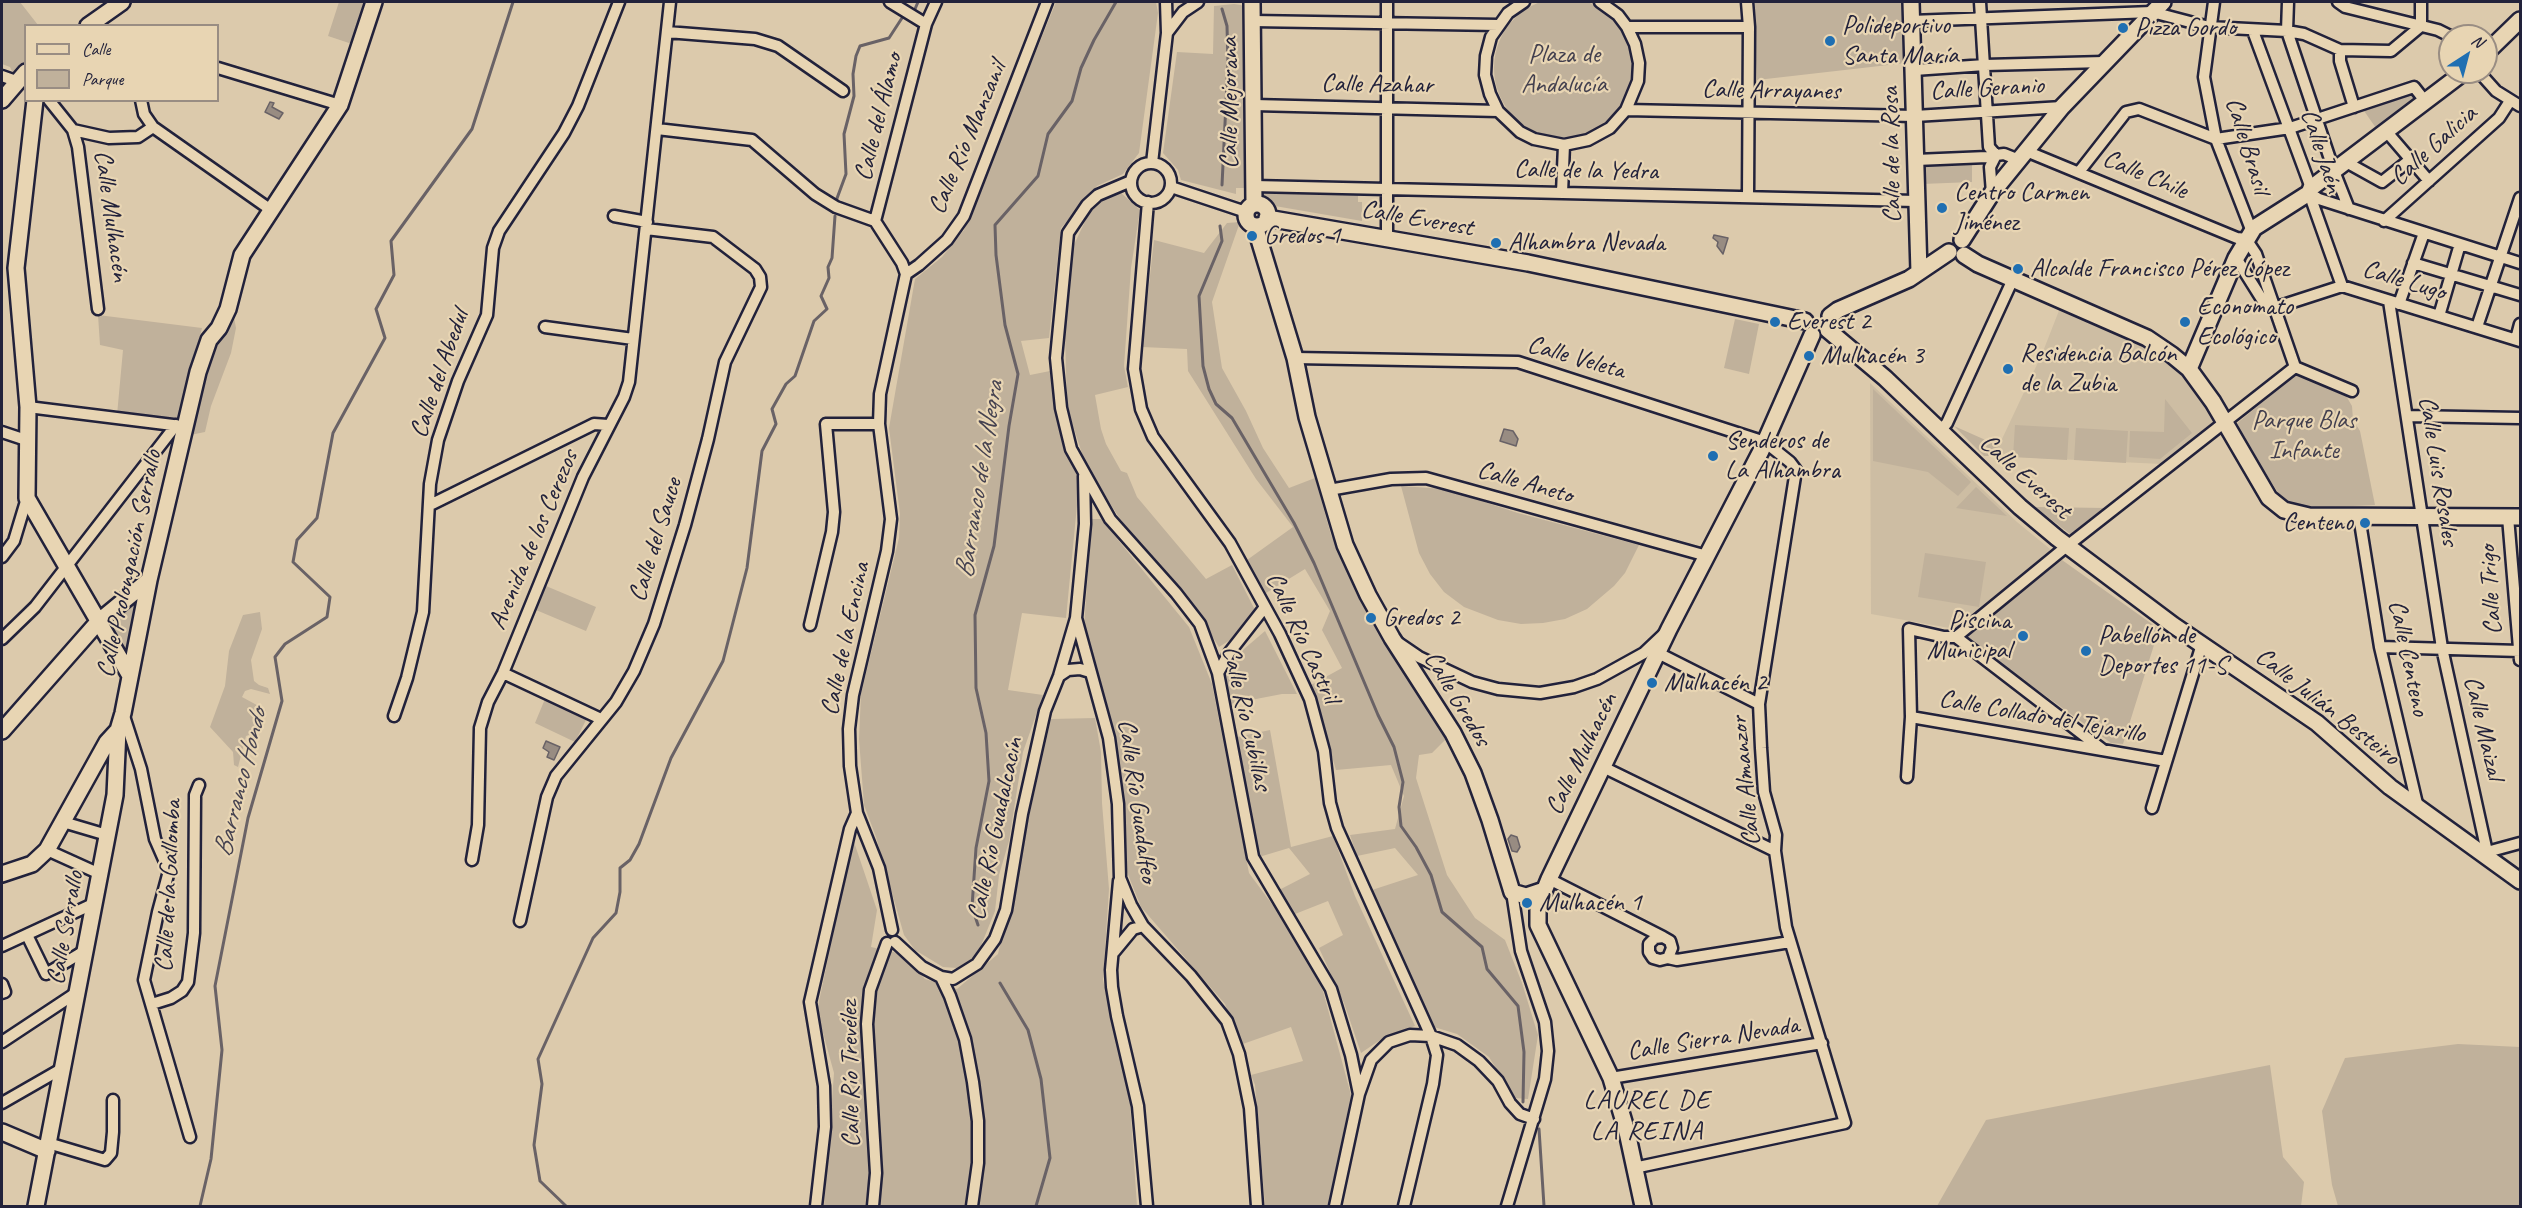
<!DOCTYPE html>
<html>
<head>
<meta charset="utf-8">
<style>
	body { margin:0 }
	#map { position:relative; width:2522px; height:1208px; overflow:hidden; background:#dccaac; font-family:Caveat,sans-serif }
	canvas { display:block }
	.frame { position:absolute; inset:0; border:3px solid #22223b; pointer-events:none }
	.legend { position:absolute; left:24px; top:24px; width:195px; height:78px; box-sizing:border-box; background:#e8d5b3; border:2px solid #998d83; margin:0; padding:8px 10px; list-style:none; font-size:18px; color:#22223b }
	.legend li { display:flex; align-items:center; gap:12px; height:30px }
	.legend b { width:30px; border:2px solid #998d83 }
	.north { position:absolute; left:2438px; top:24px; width:60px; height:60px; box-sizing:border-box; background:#e8d5b3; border:2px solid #998d83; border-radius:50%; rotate:36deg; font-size:16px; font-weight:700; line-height:24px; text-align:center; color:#22223b }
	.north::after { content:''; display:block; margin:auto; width:21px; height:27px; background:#1f6fb2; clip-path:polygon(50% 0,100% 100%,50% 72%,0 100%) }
</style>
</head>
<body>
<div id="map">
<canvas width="2522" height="1208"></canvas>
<div class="frame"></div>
<ul class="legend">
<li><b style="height:8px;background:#e8d5b3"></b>Calle</li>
<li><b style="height:16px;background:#c0b19b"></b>Parque</li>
</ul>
<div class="north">N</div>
</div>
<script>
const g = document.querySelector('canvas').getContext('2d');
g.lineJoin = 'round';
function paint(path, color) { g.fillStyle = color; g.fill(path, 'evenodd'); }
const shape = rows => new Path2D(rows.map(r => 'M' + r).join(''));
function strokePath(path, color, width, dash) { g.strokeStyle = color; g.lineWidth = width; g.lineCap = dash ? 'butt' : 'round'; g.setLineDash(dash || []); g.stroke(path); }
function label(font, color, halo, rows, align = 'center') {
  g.font = font + ' Caveat,sans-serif'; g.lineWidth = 4.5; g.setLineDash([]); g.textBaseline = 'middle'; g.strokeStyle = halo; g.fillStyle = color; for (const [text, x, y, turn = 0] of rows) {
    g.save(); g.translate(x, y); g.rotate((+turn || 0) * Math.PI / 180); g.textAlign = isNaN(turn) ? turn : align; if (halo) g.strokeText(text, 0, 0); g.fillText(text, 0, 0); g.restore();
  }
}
paint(shape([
	[2060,308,2127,337,2171,363,2192,383,2217,421,2162,464,1994,456,2042,354],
	[1870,383,2017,522,2050,549,2048,554,1955,629,1871,614]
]), '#cdbda3');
paint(shape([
	'1494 68a70 70 0 1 1 140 0a70 70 0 1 1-140 0Z',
	[2,2,20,2,38,25,26,26,25,63,13,73,10,67,2,64],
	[339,2,366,2,352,44,328,36],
	[1056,2,1156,2,1158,13,1139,153,1123,174,1097,186,1061,228,1049,338,1021,341,1030,375,1050,371,1062,442,1076,470,1079,485,1066,618,1022,613,1008,690,1043,695,1023,752,1009,841,999,875,995,911,980,948,970,960,957,968,943,967,915,950,904,935,876,837,864,805,859,739,861,694,899,538,900,514,889,428,915,279,942,257,964,230],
	[1753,2,1904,2,1906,63,1757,80],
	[1234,4,1241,5,1248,10,1247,188,1236,188,1236,194,1181,180,1178,170,1163,153,1177,52,1213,54,1214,6],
	[2411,93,2417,99,2376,128,2362,108],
	[1972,162,1972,182,1922,184,1921,164],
	[1260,191,1358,193,1358,202,1362,202,1362,221,1269,205,1260,195],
	[1120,192,1140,210,1131,268,1124,366,1128,387,1095,395,1101,429,1106,444,1121,471,1127,473,1137,497,1206,579,1232,565,1255,610,1233,638,1219,647,1196,611,1120,519,1086,466,1067,407,1065,334,1072,249,1088,215,1099,200],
	[1240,222,1212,302,1222,368,1246,411,1263,448,1289,488,1315,478,1331,535,1380,633,1446,739,1432,753,1419,755,1416,778,1447,875,1475,918,1505,940,1522,983,1538,1035,1528,1099,1514,1098,1489,1057,1457,1034,1434,1027,1372,890,1418,875,1395,848,1357,856,1350,835,1395,829,1404,796,1391,765,1336,770,1311,685,1342,668,1322,630,1330,611,1305,569,1266,593,1247,560,1293,527,1256,479,1188,371,1187,349,1142,347,1154,240,1204,253,1227,223],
	[98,315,202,328,180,420,117,415,123,350,100,345],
	[234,317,236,328,231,353,211,406,205,432,190,435,214,339,225,320],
	[1735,319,1759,324,1749,374,1724,368],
	[2295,375,2345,394,2352,406,2353,420,2360,431,2375,505,2309,508,2291,503,2279,494,2235,425],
	[1873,389,1971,482,1958,496,1928,472,1873,461],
	[2165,399,2192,433,2160,459,2129,457,2130,431,2164,432],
	[2015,425,2069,428,2067,460,2013,457],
	[1954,426,1999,446,1994,456,1984,456],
	[2076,428,2128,431,2126,463,2074,460],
	[1401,486,1444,489,1518,513,1639,545,1625,573,1614,586,1587,609,1565,619,1543,623,1521,624,1498,620,1464,607,1444,592,1430,574,1419,553],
	[1976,487,2007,516,1956,508],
	[2035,507,2106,508,2075,533,2070,534],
	[1092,519,1101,519,1189,627,1212,684,1249,873,1291,930,1323,991,1351,1095,1328,1206,1265,1206,1255,1085,1251,1075,1303,1061,1291,1027,1240,1045,1225,1004,1141,907,1125,867,1117,748,1084,626],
	[1925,553,1986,562,1979,607,1918,597],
	[2062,560,2159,629,2123,744,2111,743,1968,640,1968,634],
	[546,586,596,607,586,631,536,610],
	[140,595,129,649,124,649,107,620],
	[260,612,262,629,251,660,254,681,259,685,268,688,270,694,251,689,245,691,242,697,266,710,256,732,246,736,238,767,234,765,233,752,210,727,225,686,229,651,243,615],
	[1265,631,1297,694,1282,694,1230,704,1226,675,1244,649],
	[545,699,586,720,575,742,535,723],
	[1095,718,1101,752,1102,803,1109,889,1103,980,1130,1103,1137,1206,824,1206,834,1073,817,1011,853,839,877,910,871,947,902,954,925,979,957,989,998,954,1051,719],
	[1270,730,1291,847,1333,836,1355,896,1415,1026,1386,1036,1361,1053,1344,1003,1319,948,1343,935,1328,901,1295,914,1279,890,1310,874,1289,848,1259,857,1237,737],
	[2458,1044,2520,1047,2520,1206,2338,1206,2332,1185,2322,1111,2345,1058],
	[2270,1065,2283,1157,2304,1182,2301,1206,1937,1206,1986,1120]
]), '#c0b19b');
const water = shape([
	[270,102,274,103,272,107,283,113,279,119,265,112,270,102],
	[1714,235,1728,238,1723,254,1717,246,1718,242,1713,238,1714,235],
	[1504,429,1513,431,1518,439,1516,446,1500,441,1504,429],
	[546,741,560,747,554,760,547,757,549,752,543,748,546,741],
	[1511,835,1517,837,1520,847,1517,852,1512,851,1508,839,1511,835]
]);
paint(water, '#988c82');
strokePath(water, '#696266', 1.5);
strokePath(shape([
	[915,9,918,2],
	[1222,185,1228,62,1227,26,1222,9],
	[836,201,846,174,844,134,854,96,853,74,856,56,860,46,889,38,902,18],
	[1220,226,1222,241,1199,296,1203,366,1209,389,1216,404,1232,418,1294,523,1314,563,1378,715,1394,747,1403,782,1399,807,1401,826,1416,847,1431,875,1442,912,1482,947,1487,969,1518,1006,1524,1052,1523,1102],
	[978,925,972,907,976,848,989,781,986,733,976,688,975,615,994,546,1009,426,1018,374,1005,325,996,255,995,225,1038,176,1048,134,1072,101,1081,68,1094,40,1116,2],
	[1000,983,1028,1030,1041,1079,1050,1158,1036,1206],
	[1539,1129,1544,1206],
	[200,1206,211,1159,222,1050,215,986,248,818,282,701,275,657,285,644,327,617,330,597,293,562,297,540,317,518,333,433,385,338,376,309,394,275,391,241,472,129,513,2],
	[566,1206,540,1181,534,1145,542,1084,538,1059,593,938,616,913,620,892,620,868,630,860,639,844,671,758,723,661,747,568,762,451,776,424,772,409,786,384,795,376,814,321,827,309,821,296,829,278,828,267,832,258,835,216]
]), '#696266', 3);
const street = shape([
	[890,2,926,24],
	[1166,2,1167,33],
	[1524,2,1508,13,1491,37,1486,56,1485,75,1490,94,1498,111,1520,132,1534,139,1564,145,1588,140,1610,128,1626,110,1638,81,1639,63,1635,44,1627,27,1618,15,1600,2],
	[1747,2,1749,27,1748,197],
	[1980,2,1989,147,1996,155],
	[2214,2,2204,77,2216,139,2252,232],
	[2288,2,2287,31,2334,171,2349,209],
	[2338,2,2345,7,2438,30,2450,36],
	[1253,21,1498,25],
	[1911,21,2152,12,2209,27,2287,31,2304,34,2340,50,2391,51,2421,26,2421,2],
	[1627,27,1749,27],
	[2253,31,2311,188],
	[667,32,755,39,778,46,843,91],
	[2340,50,2340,61,2354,107],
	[218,68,340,105],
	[1914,70,1985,65,2104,62],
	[2479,72,2496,91,2520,106],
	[2,76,16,81],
	[49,100,73,130,109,138,138,137,153,127],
	[141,100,144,114,153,127,271,210],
	[1254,105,1498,111],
	[1626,110,1915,116,2062,107],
	[657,129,752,140,815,194,836,207,875,221,902,263,906,274,880,394,879,424,891,519,887,551,853,695,849,729,850,766,857,813,879,868,892,930],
	[73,130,78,147,98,309],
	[2386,131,2429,181],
	[1916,160,1987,157,1992,159],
	[2346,162,2382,182,2411,159],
	[1152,163,1167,33,1183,12,1198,2],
	'1131 183a20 20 0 1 1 40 0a20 20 0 1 1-40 0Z',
	[2079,172,2126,112,2139,109,2216,139,2290,128,2414,87,2425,101],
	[1131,181,1098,195,1087,205,1068,233,1056,358,1061,408,1071,449,1110,519,1176,593,1200,624,1218,673,1253,857,1331,989,1351,1055,1359,1094,1335,1206],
	[1254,186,1916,201],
	[1171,187,1246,212],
	[1562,193,1564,145],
	[1992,193,1990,167,1996,155,2004,154,2019,160],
	[2309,193,2319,199,2520,263],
	[2309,193,2342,286],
	[1148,202,1134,369,1141,409,1153,437,1230,543,1280,634,1310,699,1324,751,1330,803,1337,828,1431,1036,1437,1055,1433,1084,1404,1206],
	[614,216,647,222],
	[875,221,926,24,936,2],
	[2384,221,2499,118,2510,101],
	[1387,238,1387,2],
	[2236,258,2263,301,2274,308,2342,286,2520,341],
	[2413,263,2520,295],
	[906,274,919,265,947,240,964,216,1047,2],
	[2389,301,2442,648,2487,852],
	[2399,304,2424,233],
	[2439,316,2460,244],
	[545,327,633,339],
	[2477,327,2520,198],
	[2516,339,2520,324],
	[1295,358,1518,362,1765,442,1790,462,1796,470,1759,704,1761,748,1764,792,1776,835,1775,851,1786,927,1845,1123,1634,1168],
	[2295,367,2352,391],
	[28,407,181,426],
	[2407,416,2520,418],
	[1940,431,1947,423,2013,279],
	[2,432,29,441],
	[1329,490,1391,479,1426,478,1707,556],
	[430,505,594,424,608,425],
	[2359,516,2380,647,2418,808],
	[2508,517,2520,660],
	[2,557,14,541,27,498],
	[1076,618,1109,738,1118,804,1120,878,1131,905,1143,926,1191,976,1227,1021,1239,1054,1250,1108,1257,1206],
	[810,625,832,532,834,512,826,424,879,424],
	[1956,637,2067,546,2295,367,2256,254,2246,239,2237,238,2026,151],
	[2,639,35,607,176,425],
	[1397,642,1419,657,1472,682,1498,689,1540,693,1574,687,1597,679,1644,653,1663,635],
	[2380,647,2520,651],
	[1658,653,1759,704],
	[503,673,601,719],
	[1218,673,1229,653,1265,607],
	[1059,676,1068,670,1080,669,1090,672],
	[123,713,141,769,155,839,169,871,158,912,144,980,190,1137],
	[394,716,407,678,423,612,430,484,438,440,458,381,487,315,493,248,499,231,564,133,578,106,619,2],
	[1911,717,2166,761],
	[1603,767,1775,851],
	[1907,777,1911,717,1909,629,1944,637,1956,637,2103,750],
	[2152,808,2202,644],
	[63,822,107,835],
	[47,850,100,874],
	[2485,855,2487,852,2520,843],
	[472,860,478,825,480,728,488,702,503,673,583,477,624,397,629,382,670,2],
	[1549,879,1663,937],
	[1119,881,1111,970,1112,987,1117,1016,1138,1106,1147,1206],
	[520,921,547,797,556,776,616,702,634,671,654,624,685,525,708,439,725,362,761,287,760,277,755,269,713,237,646,229],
	[27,935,46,974,86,950],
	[895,942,922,967,941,977,953,979,977,964,995,939,1006,910,1022,814,1045,711,1059,676,1076,618,1085,524,1084,476],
	[2,946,95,903],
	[1114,952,1133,929,1143,926],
	[1668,958,1672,948,1670,941,1663,937,1655,938,1649,944,1649,952,1653,958,1660,960,1668,958,1677,960,1790,942],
	[941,977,950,996,965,1039,973,1082,978,1121,978,1163,972,1206],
	[2,984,5,992,2,993],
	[152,1004,171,998,182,991,188,982,194,933,195,795,199,785],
	[2,1042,79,991],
	[1611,1078,1822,1043],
	[1359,1094,1371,1060,1389,1042,1410,1035,1431,1036,1457,1045,1479,1061,1498,1081,1510,1103,1520,1114,1534,1119],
	[2,1103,63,1068],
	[48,1143,105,1160,111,1153,113,1132,113,1100],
	[816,1206,825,1127,824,1086,810,1002,850,829,857,813],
	[873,1206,876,1173,867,1024,870,990,887,943],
	[1507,1206,1545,1079,1548,1051,1545,1022,1521,951,1512,892]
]);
const secondary = shape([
	[1252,2,1254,204],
	[1911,2,1919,272],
	[88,26,122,2],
	[2486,53,2520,20],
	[2,100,26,72],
	[35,100,16,268,28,407,27,498,129,674],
	'1246 215a11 11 0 1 1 22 0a11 11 0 1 1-22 0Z',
	[1267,218,1528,263,1805,321],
	[1255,226,1295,358,1307,417,1345,545,1368,595,1392,638,1453,733,1473,773,1490,820,1512,892,1526,896,1544,890],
	[1962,240,1992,193,2062,107,2163,2],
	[1964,255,1978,264,2147,338,2172,355,2189,369,2213,402,2269,498,2284,510,2309,516,2520,517],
	[1830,316,1838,310,1909,279,1949,252],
	[1828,330,1885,378,2020,507,2057,538,2173,625,2317,723,2390,787,2520,881],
	[2189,369,2236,258,2254,228,2309,193,2311,188,2464,72],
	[2,731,98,622,149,580],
	[2,874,32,864,47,850,107,742,118,730],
	[2,1132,47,1151],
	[36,1206,115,795,118,730,123,713,149,580,198,372,209,340,219,328,228,309,242,255,340,105,374,2],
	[1643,1206,1627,1132,1611,1078,1538,925,1538,906,1549,879,1669,629,1761,451,1812,335]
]);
strokePath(street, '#22223b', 15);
strokePath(secondary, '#22223b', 20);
strokePath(street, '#e8d5b3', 10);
strokePath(secondary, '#e8d5b3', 15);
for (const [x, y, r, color] of [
	[2123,28,6,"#1f6fb2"],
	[1830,41,6,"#1f6fb2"],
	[1942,208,6,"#1f6fb2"],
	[1252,236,6,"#1f6fb2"],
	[1496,243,6,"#1f6fb2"],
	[2018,269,6,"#1f6fb2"],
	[1775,322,6,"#1f6fb2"],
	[2185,322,6,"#1f6fb2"],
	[1809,356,6,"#1f6fb2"],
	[2008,369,6,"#1f6fb2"],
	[1713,456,6,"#1f6fb2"],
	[2365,523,6,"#1f6fb2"],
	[1371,618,6,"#1f6fb2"],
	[2023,636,6,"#1f6fb2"],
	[2086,651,6,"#1f6fb2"],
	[1652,683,6,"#1f6fb2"],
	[1527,903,6,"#1f6fb2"]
]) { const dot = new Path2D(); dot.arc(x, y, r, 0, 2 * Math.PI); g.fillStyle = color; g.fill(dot); strokePath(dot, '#e8d5b3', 2); }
label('26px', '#22223b', '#e8d5b3', [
	["Polideportivo",1842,26],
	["Santa María",1842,56],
	["Pizza Gordo",2135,28],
	["Centro Carmen",1954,193],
	["Jiménez",1954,223],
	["Gredos 1",1264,236],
	["Alhambra Nevada",1508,243],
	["Alcalde Francisco Pérez López",2030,269],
	["Economato",2197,307],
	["Ecológico",2197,337],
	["Everest 2",1787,322],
	["Residencia Balcón",2020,354],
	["de la Zubia",2020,384],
	["Mulhacén 3",1821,356],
	["Senderos de",1725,441],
	["La Alhambra",1725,471],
	["Centeno",2353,523,"right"],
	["Gredos 2",1383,618],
	["Piscina",2011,621,"right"],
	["Municipal",2011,651,"right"],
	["Pabellón de",2098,636],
	["Deportes 11-S",2098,666],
	["Mulhacén 2",1664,683],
	["Mulhacén 1",1539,903]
], 'left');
label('26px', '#423f4e', '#e8d5b3', [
	["Plaza de",1564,55],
	["Andalucía",1564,85],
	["Parque Blas",2304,421],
	["Infante",2304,451]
]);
label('26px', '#22223b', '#e8d5b3', [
	["Calle Azahar",1377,85,1],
	["Calle Geranio",1987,89,-3],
	["Calle Arrayanes",1771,91,1],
	["Calle Mejorana",1230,103,-90],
	["Calle del Álamo",879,117,-76],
	["Calle Río Manzanil",968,138,-67],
	["Calle Brasil",2247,146,73],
	["Calle Galicia",2434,146,-42],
	["Calle Jaén",2321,151,72],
	["Calle de la Rosa",1892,155,-91],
	["Calle de la Yedra",1586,171,1],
	["Calle Chile",2145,175,23],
	["Calle Mulhacén",111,216,82],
	["Calle Everest",1417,219,10],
	["Calle Lugo",2404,281,17],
	["Calle Veleta",1576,358,16],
	["Calle del Abedul",440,374,-71],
	["Calle Luis Rosales",2438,471,81],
	["Calle Everest",2025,477,42],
	["Calle Aneto",1525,483,16],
	["Avenida de los Cerezos",534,540,-67],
	["Calle del Sauce",656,540,-73],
	["Calle Prolongación Serrallo",130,564,-78],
	["Calle Trigo",2491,590,-94],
	["Calle Río Castril",1302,638,65],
	["Calle de la Encina",846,639,-78],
	["Calle Centeno",2408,658,78],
	["Calle Gredos",1457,699,59],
	["Calle Julián Besteiro",2327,707,38],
	["Calle Collado del Tejarillo",2042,717,10],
	["Calle Río Cubillas",1246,718,77],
	["Calle Maizal",2483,728,77],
	["Calle Mulhacén",1582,754,-64],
	["Calle Almanzor",1746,781,-96],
	["Calle Río Guadalfeo",1137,801,82],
	["Calle Río Guadalcacín",996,829,-78],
	["Calle de la Gallomba",169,886,-87],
	["Calle Serrallo",66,928,-80],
	["Calle Sierra Nevada",1713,1039,-9],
	["Calle Río Trevélez",851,1074,-91]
]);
label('italic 27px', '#454250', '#e8d5b3', [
	["Barranco de la Negra",980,480,-81],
	["Barranco Hondo",241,783,-76]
]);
g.letterSpacing = '1.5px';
label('27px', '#22223b', '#e8d5b3', [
	["LAUREL DE",1647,1101],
	["LA REINA",1647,1132]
]);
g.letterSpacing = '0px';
</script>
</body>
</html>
